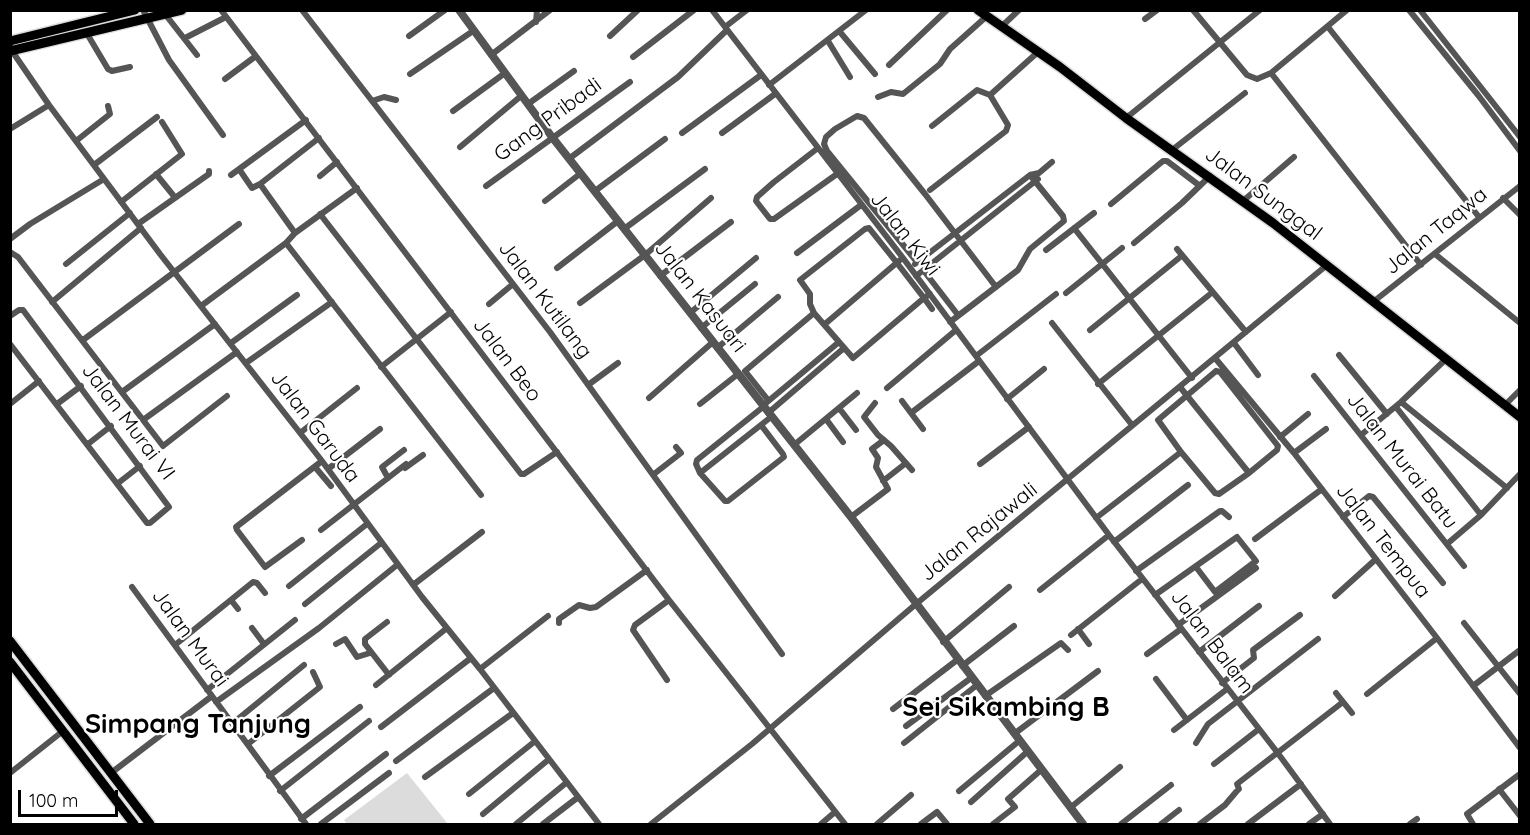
<!DOCTYPE html>
<html>
<head>
<meta charset="utf-8">
<style>
	body { margin:0 }
	#map { position:relative; width:1530px; height:835px; overflow:hidden; background:#fff; font-family:Quicksand,sans-serif }
	canvas { display:block }
	.frame { position:absolute; inset:0; border:12px solid #000; pointer-events:none }
	.scale { position:absolute; left:18px; top:790px; width:100px; height:27px; box-sizing:border-box; border:3px solid #000; border-top:0; padding-left:8px; font-size:18px; line-height:21px; white-space:nowrap; color:#000; -webkit-text-stroke:4px #fff; paint-order:stroke }
</style>
</head>
<body>
<div id="map">
<canvas width="1530" height="835"></canvas>
<div class="frame"></div>
<div class="scale">100 m</div>
</div>
<script>
const g = document.querySelector('canvas').getContext('2d');
g.lineJoin = 'round';
function paint(path, color) { g.fillStyle = color; g.fill(path, 'evenodd'); }
const shape = rows => new Path2D(rows.map(r => 'M' + r).join(''));
function strokePath(path, color, width, dash) { g.strokeStyle = color; g.lineWidth = width; g.lineCap = dash ? 'butt' : 'round'; g.setLineDash(dash || []); g.stroke(path); }
function label(font, color, halo, rows, align = 'center') {
  g.font = font + ' Quicksand,sans-serif'; g.lineWidth = 4.5; g.setLineDash([]); g.textBaseline = 'middle'; g.strokeStyle = halo; g.fillStyle = color; for (const [text, x, y, turn = 0] of rows) {
    g.save(); g.translate(x, y); g.rotate((+turn || 0) * Math.PI / 180); g.textAlign = isNaN(turn) ? turn : align; if (halo) g.strokeText(text, 0, 0); g.fillText(text, 0, 0); g.restore();
  }
}
paint(shape([
	[407,773,448,824,347,824,344,820]
]), '#dcdcdc');
const primary = shape([
	[978,10,1060,67,1126,118,1273,223,1520,417],
	[10,41,135,10],
	[10,51,182,10],
	[10,641,150,824],
	[10,662,134,824]
]);
strokePath(primary, '#dbdbdb', 12);
strokePath(shape([
	[143,10,169,60,223,135],
	[221,10,669,600,845,824],
	[302,10,550,332,782,654],
	[712,10,903,258,1109,535,1277,752,1330,824],
	[1193,10,1247,75,1257,79,1271,73,1421,265],
	[1409,10,1478,95,1520,151],
	[1420,10,1520,137],
	[165,14,197,55],
	[1145,19,1157,10],
	[536,22,537,10],
	[725,27,747,10],
	[1001,27,1019,10],
	[1328,27,1479,217],
	[86,32,108,69,112,71,130,67],
	[840,32,875,74],
	[409,36,445,10],
	[610,36,638,10],
	[185,38,226,17],
	[828,41,850,77],
	[10,45,12,51,49,105,160,254,322,461,422,597,480,669,599,824],
	[491,55,550,10],
	[633,57,694,10],
	[889,65,947,10],
	[1271,73,1347,10],
	[410,74,473,31],
	[225,79,256,56],
	[769,85,866,10],
	[878,97,891,92,903,94,940,64,950,49,987,16],
	[372,101,384,97,396,100],
	[528,104,574,71],
	[453,111,505,73],
	[1126,118,1260,10],
	[932,126,977,90,990,95],
	[10,129,49,105],
	[682,133,761,75],
	[722,133,775,94],
	[76,141,110,114,108,106],
	[460,147,521,96],
	[818,148,774,182,757,197,756,201,770,219,774,219,837,174],
	[1172,150,1245,93],
	[570,158,678,77,727,30],
	[94,165,157,117],
	[239,169,252,188,260,184,295,233],
	[156,174,173,195],
	[231,175,306,120],
	[320,176,337,162],
	[260,184,319,138],
	[486,186,630,82],
	[930,190,1006,131,1008,125,990,95,1038,52],
	[595,191,665,139],
	[1503,198,1520,215],
	[545,201,581,173],
	[1243,201,1294,157],
	[121,202,182,154,162,122],
	[1111,204,1163,161,1167,161,1200,186],
	[320,214,521,474,524,474,557,452],
	[138,224,209,174,209,171],
	[1074,228,1192,378],
	[624,229,705,169],
	[10,239,30,224,104,179],
	[286,243,481,495],
	[1134,243,1182,203,1210,176],
	[1177,249,1246,332],
	[1046,250,1094,213],
	[10,252,18,257,163,446,227,396],
	[797,253,861,205],
	[1435,254,1520,323],
	[917,262,827,151,824,144,826,137,835,129,857,116,864,118,925,194,996,287],
	[66,264,130,213],
	[915,264,1030,175,1039,173,1052,162],
	[557,268,618,221],
	[924,271,958,315],
	[660,276,731,222],
	[916,276,1038,179],
	[1066,293,1122,248],
	[930,294,924,298,853,358,814,313,810,304,810,294,800,280,865,229,869,228,897,263,924,298,932,309],
	[52,302,141,228],
	[1373,302,1520,186],
	[580,303,645,255,711,198],
	[489,304,513,284],
	[201,306,286,243,295,233,357,188],
	[690,313,756,258],
	[10,316,19,310,23,310,169,507,150,523,147,523,10,344],
	[950,322,1018,270,1030,249,1064,221,1063,216,1030,175],
	[1052,323,1132,425],
	[825,324,900,260],
	[701,328,755,284],
	[1090,330,1179,258],
	[83,340,239,224],
	[231,343,297,295],
	[1234,343,1258,375],
	[717,348,778,297],
	[1339,355,1387,414],
	[976,356,1056,294],
	[1215,358,1294,453,1437,638,1520,748],
	[246,363,332,302],
	[381,367,451,312],
	[1216,371,1220,372,1278,446,1277,450,1249,473,1219,494,1215,493,1181,452,1158,420,1216,371],
	[1314,376,1464,566],
	[1098,384,1209,295],
	[588,385,618,363],
	[1180,387,1249,473],
	[887,388,956,330],
	[122,392,215,324],
	[649,398,713,342],
	[1007,399,1044,369],
	[768,400,745,371,814,313],
	[902,401,923,429],
	[1401,402,1507,488],
	[766,403,839,342],
	[875,403,864,417,878,435,891,446,912,470],
	[10,404,39,381],
	[57,404,81,386],
	[700,404,738,374],
	[1505,405,1520,390],
	[1396,407,1481,515],
	[839,408,856,430],
	[768,413,844,348],
	[911,413,979,361],
	[826,419,843,442],
	[143,420,237,352],
	[761,425,783,454,784,457,728,501,725,501,700,473,696,464,697,460,763,407],
	[300,433,357,388],
	[1361,435,1401,402,1445,360],
	[1280,437,1308,414],
	[88,444,111,426],
	[794,445,857,393],
	[1294,453,1326,429],
	[980,464,1029,427],
	[315,467,331,486],
	[405,468,423,455],
	[328,469,380,429],
	[700,473,771,417],
	[654,474,681,453,676,447],
	[388,478,382,467,404,450],
	[883,481,906,463],
	[117,484,140,466],
	[851,517,888,489,876,467,878,458,872,449,884,440],
	[1343,517,1369,496,1373,497,1443,583],
	[1096,518,1181,452],
	[321,530,406,464],
	[1255,539,1322,489],
	[302,540,265,567,237,530,236,527,322,461],
	[1114,542,1188,485],
	[1447,544,1481,515,1520,474],
	[1136,571,1220,511,1222,511,1229,517],
	[413,585,482,532],
	[289,586,367,524],
	[132,587,306,824],
	[1040,590,1109,535],
	[1155,595,1237,537,1256,561,1215,592,1196,567],
	[1335,596,1376,559],
	[231,600,238,609],
	[305,604,381,543],
	[387,622,365,639,365,644,389,675],
	[559,623,559,619,579,605,590,608,596,607,647,570],
	[1464,623,1520,694],
	[1178,625,1256,568],
	[252,628,264,644],
	[1078,629,1089,644],
	[1071,635,1142,579],
	[943,642,1009,587],
	[336,644,345,639,357,657,370,653],
	[175,645,253,582,257,583,265,593],
	[1199,652,1259,606],
	[1147,654,1181,629],
	[962,666,1014,626],
	[480,669,548,616],
	[1156,679,1187,720],
	[667,680,633,630,635,625,669,600],
	[1222,683,1254,658,1253,650,1300,615],
	[376,685,447,628],
	[1473,686,1520,650],
	[207,690,295,620],
	[1336,693,1352,713],
	[1367,694,1437,638],
	[985,696,1061,643,1068,650],
	[216,702,319,628,397,565],
	[893,709,957,660],
	[233,723,304,665],
	[906,726,971,678],
	[381,727,471,658],
	[1174,730,1227,689],
	[1014,734,1098,671],
	[904,743,977,685],
	[1196,743,1208,724,1318,639],
	[248,744,320,687,313,672],
	[396,761,494,688],
	[1214,764,1259,729],
	[10,773,63,731],
	[111,773,212,696],
	[269,776,360,707],
	[425,777,513,713],
	[1499,789,1520,816],
	[280,791,369,721],
	[959,791,1019,741],
	[469,794,534,742],
	[971,802,1027,752],
	[1070,808,1120,767],
	[483,814,548,760],
	[301,819,386,754],
	[321,824,389,773],
	[516,824,566,783],
	[543,824,577,798],
	[651,824,752,744,916,604,1327,265],
	[821,824,835,812],
	[877,824,911,795],
	[921,824,937,812,947,824],
	[993,824,1015,807,1008,799,1041,770],
	[1121,824,1171,785],
	[1161,824,1179,810],
	[1200,824,1225,805,1236,792,1239,789,1237,784,1343,702],
	[1248,824,1301,784],
	[1309,824,1323,814],
	[1410,824,1417,819],
	[1473,824,1467,814,1520,774]
]), '#555', 6);
strokePath(shape([
	[459,10,552,137,851,517,1083,824]
]), '#555', 8);
strokePath(primary, '#000', 9);
label('21px', '#000', '#fff', [
	["Gang Pribadi",548,120,-36],
	["Jalan Sunggal",1263,194,37],
	["Jalan Taqwa",1436,231,-39],
	["Jalan Kiwi",905,234,52],
	["Jalan Kasuari",700,297,52],
	["Jalan Kutilang",545,300,53],
	["Jalan Beo",507,360,53],
	["Jalan Murai VI",128,422,53],
	["Jalan Garuda",315,427,53],
	["Jalan Murai Batu",1402,461,52],
	["Jalan Rajawali",979,532,-39],
	["Jalan Tempua",1383,541,52],
	["Jalan Murai",190,638,54],
	["Jalan Balam",1212,642,53]
]);
label('bold 27px', '#000', '#fff', [
	["Sei Sikambing B",1006,708],
	["Simpang Tanjung",198,725]
]);
</script>
</body>
</html>
